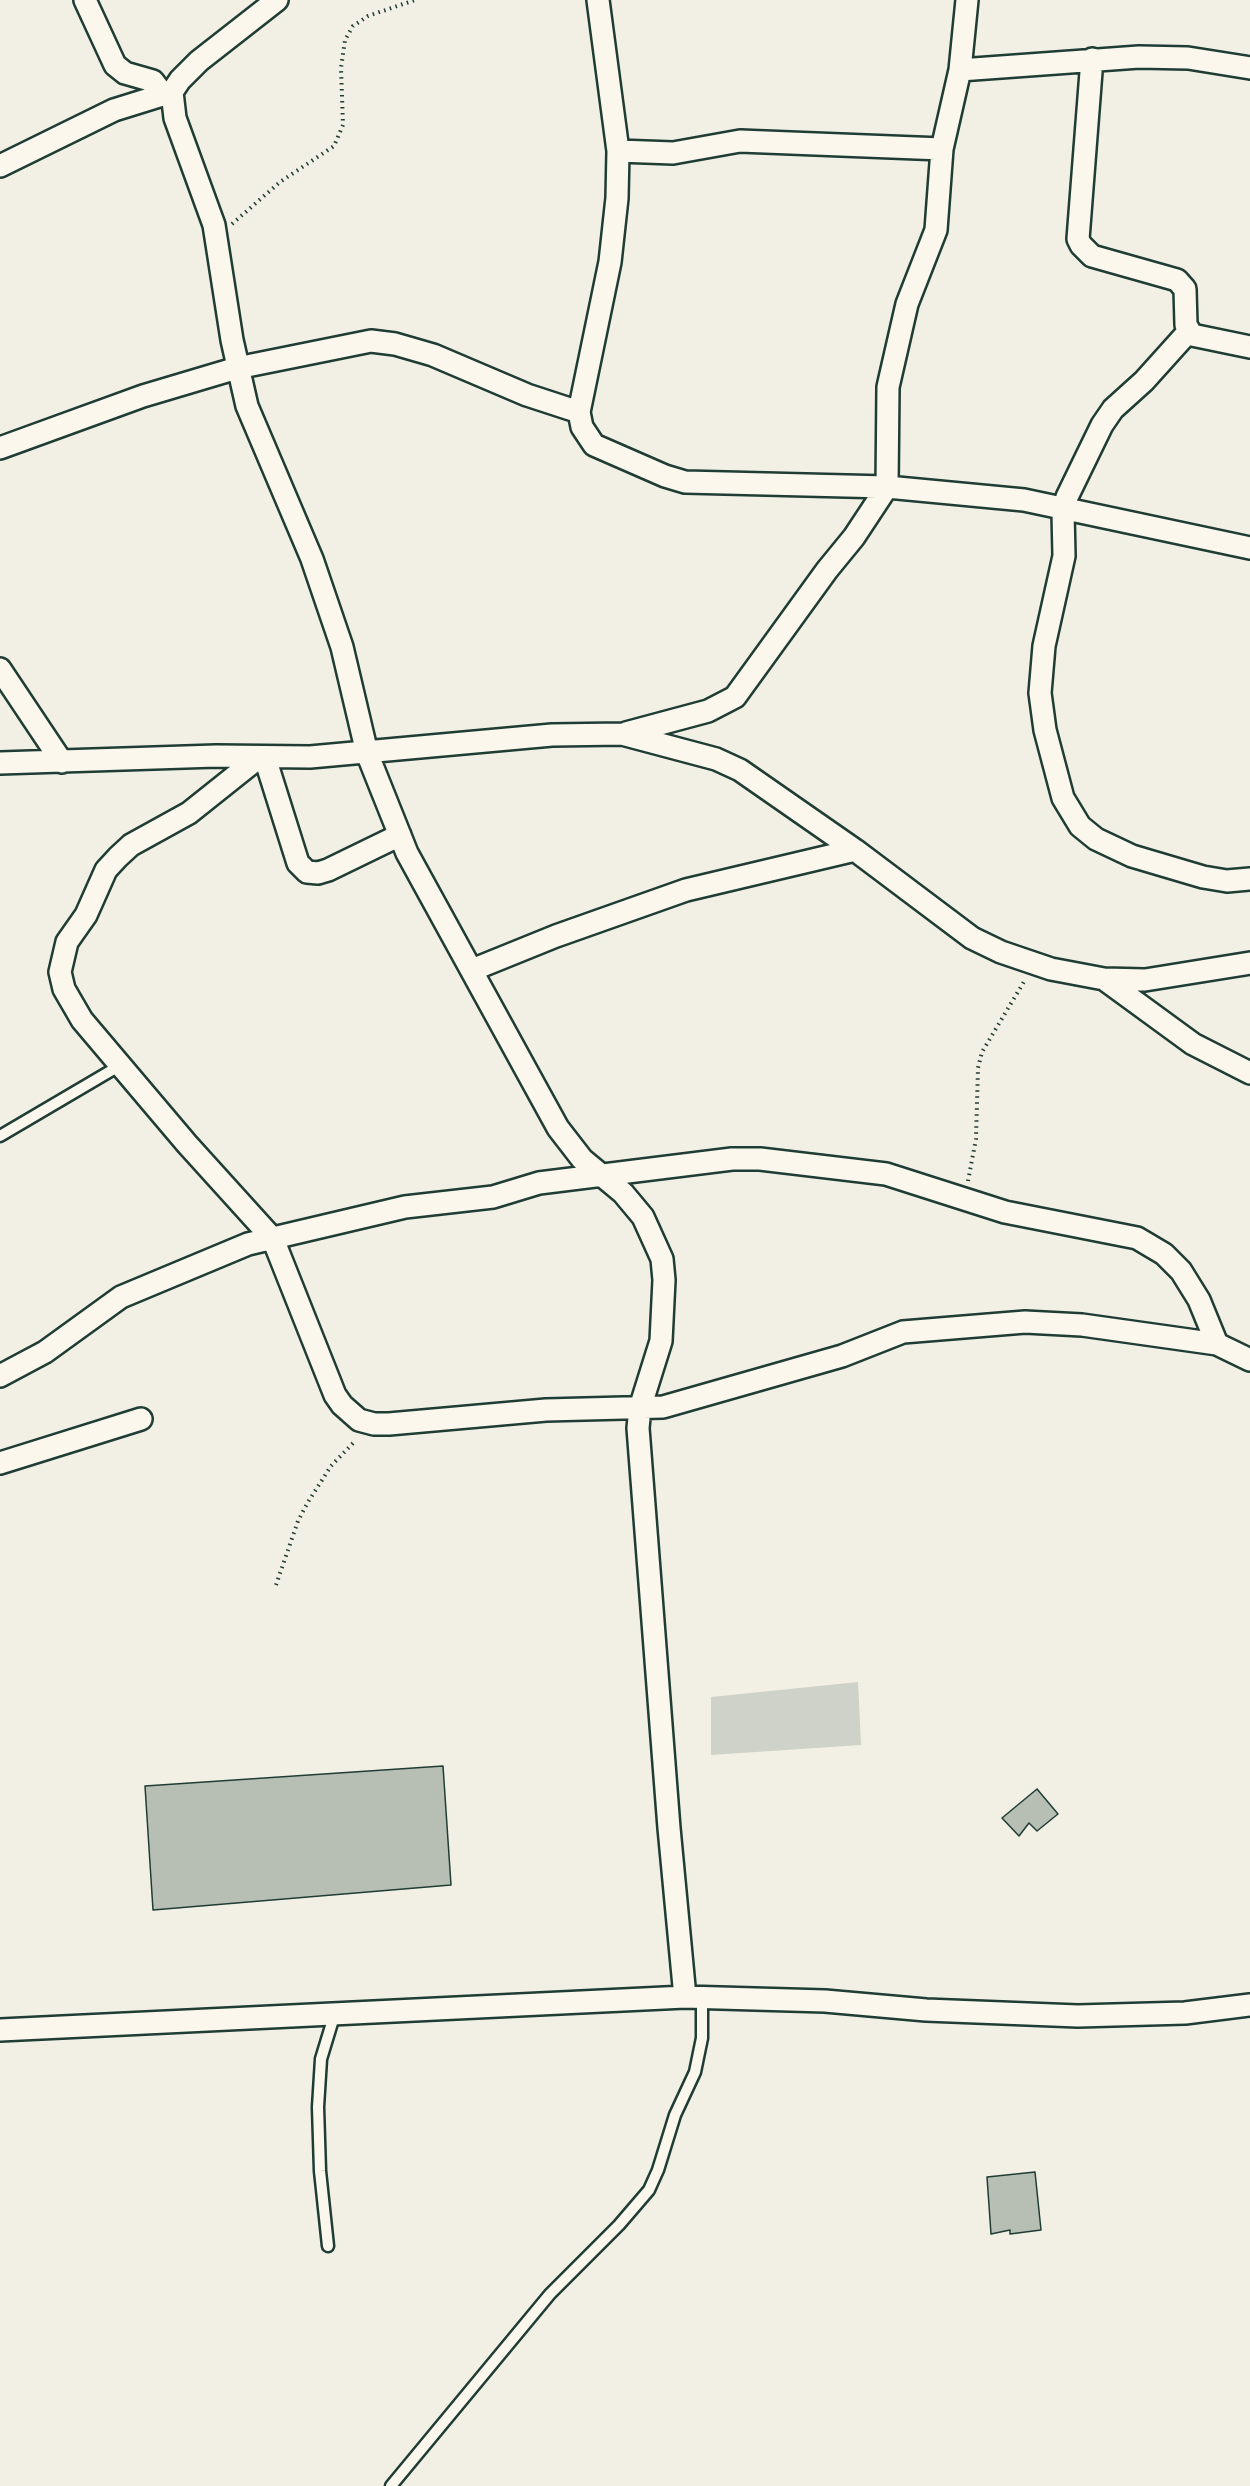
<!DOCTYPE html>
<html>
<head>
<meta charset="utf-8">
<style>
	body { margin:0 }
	canvas { display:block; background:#f2f0e5 }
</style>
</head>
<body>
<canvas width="1250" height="2486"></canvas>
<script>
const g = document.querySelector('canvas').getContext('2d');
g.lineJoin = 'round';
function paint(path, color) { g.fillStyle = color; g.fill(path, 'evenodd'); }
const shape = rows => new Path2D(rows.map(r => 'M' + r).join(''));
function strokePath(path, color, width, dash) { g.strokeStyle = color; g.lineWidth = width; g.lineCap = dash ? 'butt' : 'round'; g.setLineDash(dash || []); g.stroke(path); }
paint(shape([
	[858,1682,861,1745,711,1755,711,1697]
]), '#cfd2c8');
const building = shape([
	[443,1766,451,1885,153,1910,145,1786,443,1766],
	[1037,1789,1058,1814,1037,1831,1029,1823,1019,1836,1002,1818,1037,1789],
	[1035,2172,1041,2230,1010,2234,1010,2230,991,2234,987,2177,1035,2172]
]);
paint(building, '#b7beb3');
strokePath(building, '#1f3d34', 1.5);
const service = shape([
	[0,1136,119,1066],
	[328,2246,320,2171,318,2107,321,2059,335,2013],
	[391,2486,550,2294,619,2225,649,2190,658,2170,675,2115,695,2072,702,2038,702,1998]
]);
const minor = shape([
	[85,0,115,65,125,73,153,81,162,93],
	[277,0,199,61,180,80,172,92,175,118,214,225,232,340,247,406,312,559,342,647,367,753,407,853,558,1128,582,1159,623,1193,643,1217,662,1259,664,1280,661,1341,640,1408,638,1428,669,1828,685,1997],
	[598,0,618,151,617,198,610,262,579,412,582,427,594,445,665,476,685,482,887,487,1024,500,1250,548],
	[1092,59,1078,239,1081,245,1092,256,1177,280,1185,289,1186,325,1192,335,1250,347],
	[960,70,1139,57,1188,58,1250,68],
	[618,151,673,153,740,141,942,149],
	[0,166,114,110,172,92],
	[1189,331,1144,381,1113,409,1102,425,1067,497,1063,512,1064,556,1044,646,1040,693,1045,730,1063,798,1080,826,1096,839,1132,856,1203,877,1227,881,1250,879],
	[0,448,143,396,237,368,371,341,395,344,433,355,527,395,579,412],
	[0,669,62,762],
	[626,733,708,711,735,697,827,570,854,537,887,487,888,387,907,304,936,230,942,149,960,70,967,0],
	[258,758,189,813,131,845,118,857,106,870,86,915,67,942,60,972,64,989,82,1020,187,1144,273,1239,335,1395,342,1405,359,1420,374,1424,389,1424,546,1410,663,1407,842,1356,903,1332,1025,1322,1082,1325,1217,1344,1250,1360],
	[265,758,298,863,307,872,318,873,328,870,400,835],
	[0,763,216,756,310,757,552,735,622,734,716,759,740,770,855,850,972,938,1001,952,1051,969,1104,979,1145,980,1250,963],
	[472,970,556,936,686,890,855,850],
	[1104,979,1193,1044,1250,1073],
	[0,1376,45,1352,121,1297,248,1244,405,1207,493,1197,539,1183,732,1159,760,1159,886,1174,1005,1212,1137,1238,1164,1254,1181,1271,1199,1300,1217,1344],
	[0,1463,141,1419],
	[0,2030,685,1997,825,2001,926,2010,1078,2016,1185,2013,1250,2005]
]);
strokePath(service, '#1f3d34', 15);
strokePath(minor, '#1f3d34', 26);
strokePath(shape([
	[232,224,280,182,334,146,343,125,341,68,345,40,353,26,368,16,415,0],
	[968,1181,976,1139,978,1068,982,1052,1025,980],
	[276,1585,298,1521,308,1502,331,1466,356,1440]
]), '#1f3d34', 4, [1.5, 4.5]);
strokePath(service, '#fbf7ec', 10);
strokePath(minor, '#fbf7ec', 21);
</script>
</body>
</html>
